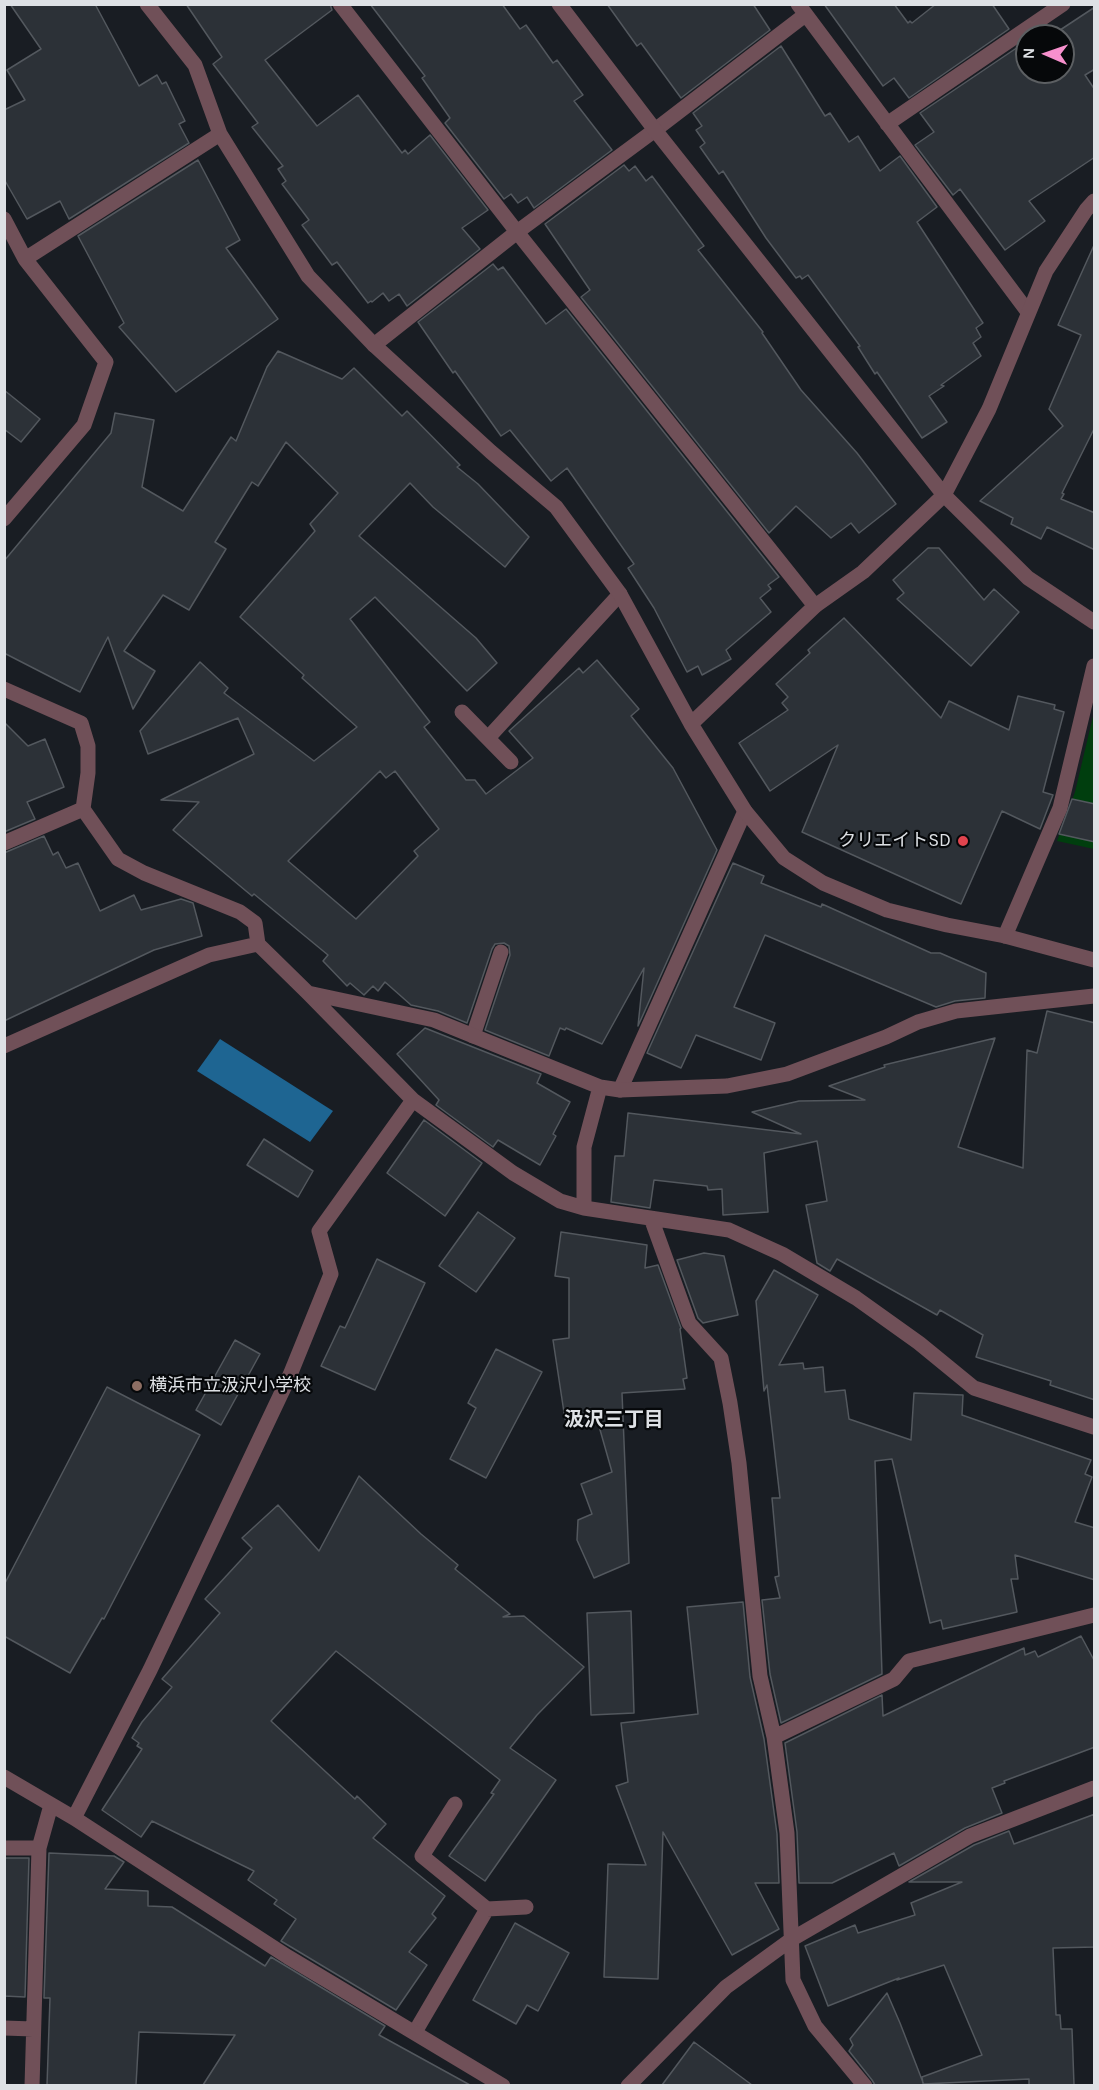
<!DOCTYPE html>
<html>
<head>
<meta charset="utf-8">
<style>
	body { margin:0 }
	#map { position:relative; width:1099px; height:2090px; overflow:hidden; background:#191d23; font-family:Karla,sans-serif }
	canvas { display:block }
	.frame { position:absolute; inset:0; border:6px solid #dee1e5; pointer-events:none }
	.north { position:absolute; left:1015px; top:24px; width:60px; height:60px; box-sizing:border-box; background:#06080a; border:2px solid #5c5f62; border-radius:50%; rotate:272deg; font-size:16px; font-weight:700; line-height:24px; text-align:center; color:#dee1e5 }
	.north::after { content:''; display:block; margin:auto; width:21px; height:27px; background:#f790cd; clip-path:polygon(50% 0,100% 100%,50% 72%,0 100%) }
</style>
</head>
<body>
<div id="map">
<canvas width="1099" height="2090"></canvas>
<div class="frame"></div>
<div class="north">N</div>
</div>
<script>
const g = document.querySelector('canvas').getContext('2d');
g.lineJoin = 'round';
function paint(path, color) { g.fillStyle = color; g.fill(path, 'evenodd'); }
const shape = rows => new Path2D(rows.map(r => 'M' + r).join(''));
function strokePath(path, color, width, dash) { g.strokeStyle = color; g.lineWidth = width; g.lineCap = dash ? 'butt' : 'round'; g.setLineDash(dash || []); g.stroke(path); }
function label(font, color, halo, rows, align = 'center') {
  g.font = font + ' Karla,"Noto Sans JP",sans-serif'; g.lineWidth = 4.5; g.setLineDash([]); g.textBaseline = 'middle'; g.strokeStyle = halo; g.fillStyle = color; for (const [text, x, y, turn = 0] of rows) {
    g.save(); g.translate(x, y); g.rotate((+turn || 0) * Math.PI / 180); g.textAlign = isNaN(turn) ? turn : align; if (halo) g.strokeText(text, 0, 0); g.fillText(text, 0, 0); g.restore();
  }
}
paint(shape([
	[1094,712,1094,849,1057,841,1075,792]
]), '#003e0e');
paint(shape([
	[220,1039,333,1111,310,1142,197,1071]
]), '#1e6592');
const building = shape([
	[10,4,95,4,139,86,157,75,162,84,166,82,185,121,179,124,189,143,69,219,60,201,27,219,4,179,4,110,25,100,7,70,41,49,10,4],
	[186,4,330,4,332,10,265,60,317,126,358,95,402,153,405,150,408,154,430,135,488,210,462,228,480,249,407,306,399,294,389,301,383,293,372,302,371,301,368,303,337,262,332,265,302,225,309,220,282,184,286,181,278,169,283,166,252,127,258,123,213,64,222,57,186,4],
	[370,4,502,4,520,29,526,25,553,63,557,60,583,95,574,101,612,150,534,208,527,197,518,203,511,194,504,199,445,123,450,118,422,78,425,76,370,4],
	[607,4,753,4,770,30,681,98,641,43,637,46,607,4],
	[824,4,894,4,908,23,910,21,912,23,936,4,992,4,1009,29,909,98,894,78,883,86,824,4],
	[1095,7,1095,69,1085,75,1095,90,1095,157,1029,201,1045,221,1005,250,960,189,953,195,915,145,934,132,920,113,1021,45,1027,52,1027,72,1063,72,1063,36,1051,36,1095,7],
	[781,46,825,116,830,113,849,142,858,136,880,171,900,156,937,207,917,222,983,323,976,328,981,337,973,343,981,356,941,385,944,386,929,396,947,422,922,438,877,372,875,374,858,347,860,346,808,275,802,279,800,276,796,278,766,238,723,171,719,174,700,147,705,143,696,130,702,126,693,113,781,46],
	[198,160,240,240,226,248,278,319,176,392,119,327,124,323,78,236,198,160],
	[624,165,629,171,635,166,646,181,652,176,704,246,698,250,763,332,762,333,801,390,857,453,896,504,859,533,851,523,831,538,796,506,769,533,581,297,590,290,545,224,624,165],
	[1095,243,1095,427,1062,493,1064,494,1061,499,1095,513,1095,550,1047,527,1041,539,1011,524,1013,518,980,501,1063,426,1049,409,1081,335,1058,325,1095,243],
	[493,264,498,270,503,267,546,324,566,309,779,577,768,585,771,589,760,598,771,612,726,650,731,659,702,675,698,666,687,672,654,608,628,568,634,564,567,468,551,481,510,430,501,436,455,371,453,373,418,322,493,264],
	[278,351,342,379,354,368,402,416,407,411,460,465,457,467,478,484,529,537,505,567,433,507,410,483,359,536,476,638,497,663,467,691,375,597,350,619,430,722,424,727,466,780,475,780,486,794,533,758,509,731,579,668,583,673,597,660,639,709,631,716,673,768,717,850,638,1026,644,968,602,1044,566,1028,565,1030,560,1028,549,1056,485,1030,510,955,509,946,504,943,495,944,492,949,467,1023,438,1011,411,1005,385,982,378,991,373,986,364,995,350,983,347,986,323,961,328,955,254,894,252,896,173,830,199,802,161,800,254,754,238,718,148,754,140,731,200,662,228,688,224,693,314,761,357,727,302,678,304,675,240,617,315,531,310,524,338,493,286,442,258,486,252,482,215,542,226,549,189,610,163,595,124,651,155,671,133,709,108,637,80,692,4,653,4,561,111,433,115,413,154,420,142,487,183,511,231,437,236,441,267,367,278,351],
	[380,771,386,778,395,771,439,829,414,851,418,856,356,919,288,861,380,771],
	[4,390,40,419,21,442,4,429,4,390],
	[928,548,939,548,984,600,994,589,1019,612,971,666,897,599,904,593,893,580,928,548],
	[844,618,941,718,949,701,1009,730,1018,696,1055,705,1054,709,1064,712,1043,792,1053,795,1040,829,1002,811,961,904,802,832,838,745,770,791,739,743,788,710,782,703,788,697,776,684,810,653,808,650,844,618],
	[4,722,28,746,45,739,64,787,27,802,35,819,4,832,4,722],
	[1072,799,1095,804,1095,842,1059,834,1072,799],
	[44,836,53,855,58,852,66,868,78,863,100,911,134,895,141,910,181,899,193,903,202,936,154,950,4,1021,4,853,44,836],
	[733,863,764,876,761,883,821,907,822,904,931,953,940,953,986,973,985,998,955,1001,936,1007,765,935,734,1007,775,1023,761,1060,696,1035,681,1068,647,1053,733,863],
	[1047,1011,1095,1023,1095,1400,1050,1385,1051,1381,976,1357,983,1335,940,1310,937,1315,837,1259,830,1271,817,1263,806,1205,827,1201,817,1141,764,1153,768,1212,723,1215,722,1189,708,1190,707,1186,654,1180,650,1208,611,1202,615,1156,624,1156,628,1113,801,1134,752,1112,799,1101,865,1100,829,1086,885,1067,884,1065,995,1038,958,1147,1023,1168,1027,1050,1037,1053,1047,1011],
	[425,1028,541,1074,537,1083,570,1102,553,1134,556,1136,540,1165,498,1140,493,1147,436,1105,439,1100,397,1054,425,1028],
	[424,1120,482,1163,445,1216,387,1173,424,1120],
	[264,1139,313,1171,298,1197,247,1165,264,1139],
	[478,1212,515,1238,476,1292,439,1266,478,1212],
	[561,1232,647,1245,645,1268,658,1265,681,1328,680,1329,687,1378,683,1379,685,1389,622,1393,629,1563,594,1578,577,1540,578,1520,592,1514,581,1484,612,1472,595,1412,565,1419,553,1340,569,1338,569,1278,555,1276,561,1232],
	[704,1253,724,1256,738,1315,703,1323,698,1318,677,1260,704,1253],
	[377,1259,425,1283,375,1390,321,1366,340,1326,345,1328,377,1259],
	[774,1270,818,1295,779,1365,803,1363,804,1369,823,1367,825,1392,845,1390,849,1419,911,1440,914,1393,963,1395,962,1415,1091,1460,1085,1474,1092,1477,1075,1522,1095,1528,1095,1580,1015,1555,1018,1579,1011,1579,1017,1612,943,1629,941,1620,930,1623,892,1459,875,1461,882,1674,781,1723,770,1674,762,1600,780,1598,775,1577,779,1576,772,1498,780,1498,767,1385,764,1391,756,1301,774,1270],
	[235,1340,260,1354,221,1425,196,1410,235,1340],
	[496,1349,542,1372,486,1478,450,1459,476,1408,468,1403,496,1349],
	[107,1387,200,1435,104,1619,102,1618,70,1673,4,1636,4,1585,107,1387],
	[359,1476,421,1534,458,1565,455,1569,510,1614,503,1617,524,1616,584,1667,537,1715,510,1748,556,1780,485,1881,449,1856,494,1794,491,1793,500,1780,336,1651,271,1721,355,1799,357,1796,386,1824,373,1838,445,1896,432,1914,436,1918,409,1952,427,1965,396,2010,281,1941,296,1919,274,1904,277,1900,248,1880,254,1871,152,1821,141,1837,102,1810,142,1749,137,1746,139,1743,132,1738,142,1722,172,1687,162,1679,220,1613,205,1599,252,1548,242,1538,278,1505,319,1551,359,1476],
	[743,1602,750,1677,764,1739,777,1834,779,1883,755,1883,779,1929,732,1955,663,1832,658,1979,604,1977,608,1864,646,1865,616,1786,628,1782,621,1723,698,1714,687,1607,743,1602],
	[631,1611,634,1713,591,1715,587,1613,631,1611],
	[1081,1636,1095,1662,1095,1747,1004,1781,1005,1783,992,1788,1002,1813,965,1828,899,1866,894,1853,832,1883,799,1883,797,1832,785,1743,882,1695,883,1716,1024,1648,1025,1655,1035,1651,1038,1657,1081,1636],
	[1095,1814,1095,1947,1053,1948,1056,2015,1060,2015,1061,2029,1072,2029,1074,2085,1029,2085,1029,2079,923,2084,922,2077,982,2055,944,1965,897,1980,899,1978,828,2006,805,1946,855,1925,858,1933,915,1915,911,1903,962,1882,909,1882,974,1845,1009,1831,1014,1844,1095,1814],
	[49,1853,114,1856,124,1862,105,1889,148,1891,148,1906,172,1907,265,1966,271,1957,385,2026,379,2035,470,2085,203,2085,235,2035,139,2032,136,2085,47,2085,50,1998,44,1998,49,1853],
	[4,1858,29,1858,25,1997,4,1996,4,1858],
	[515,1923,569,1953,538,2011,527,2005,516,2024,473,2000,515,1923],
	[887,1993,900,2023,924,2085,875,2085,872,2080,849,2051,853,2045,850,2039,887,1993],
	[694,2042,752,2085,662,2085,694,2042]
]);
paint(building, '#2c3137');
strokePath(building, '#53585e', 1.5);
strokePath(shape([
	[340,4,517,232,815,606],
	[798,4,1028,312],
	[887,124,1063,4],
	[374,345,517,232,655,130,805,15],
	[462,712,511,762],
	[488,738,620,594],
	[1005,936,1060,808,1094,666],
	[473,1036,501,952],
	[620,1090,745,811],
	[487,1909,526,1907],
	[415,2032,487,1909,422,1856,455,1804]
]), '#705058', 15);
strokePath(shape([
	[147,4,195,65,220,134,308,276,374,345,491,452,556,507,620,594,691,724,745,811,784,858,823,883,887,910,947,925,1005,936,1094,960],
	[559,4,655,130,944,495,1028,578,1094,622],
	[4,219,25,259],
	[4,519,84,425,106,362,25,259,220,134],
	[4,689,81,723,88,746,88,773,83,809,118,859,144,873,240,912,255,923,258,944],
	[691,724,815,606,863,572,944,495,989,409,1046,271,1086,210,1094,201],
	[4,843,83,809],
	[308,993,434,1020,600,1087,620,1090,727,1086,787,1074,886,1037,918,1022,956,1011,1094,996],
	[4,1046,209,955,258,944,308,993,413,1100,513,1173,560,1201,584,1208,729,1230,782,1254,856,1298,919,1343,974,1388,1094,1427],
	[584,1208,584,1147,600,1087],
	[651,1218,689,1323,721,1358,730,1403,739,1463,760,1676,774,1737,787,1833,793,1980,815,2026,865,2086],
	[774,1737,894,1679,909,1661,1094,1615],
	[4,1777,74,1818,288,1957,503,2086],
	[74,1818,150,1670,290,1375,331,1274,319,1231,413,1100],
	[4,1848,39,1848,51,1805],
	[4,2028,33,2029],
	[32,2086,39,1848],
	[628,2086,726,1987,792,1939,970,1836,1094,1788]
]), '#705058', 15);
for (const [x, y, r, color] of [
	[963,841,6,"#e0444e"],
	[137,1386,6,"#8d6e63"]
]) { const dot = new Path2D(); dot.arc(x, y, r, 0, 2 * Math.PI); g.fillStyle = color; g.fill(dot); strokePath(dot, '#06080a', 2); }
label('18px', '#dee1e5', '#06080a', [
	["クリエイトSD",951,841],
	["横浜市立汲沢小学校",149,1386,"left"]
], 'right');
label('bold 20px', '#dee1e5', '#06080a', [
	["汲沢三丁目",614,1420]
]);
</script>
</body>
</html>
